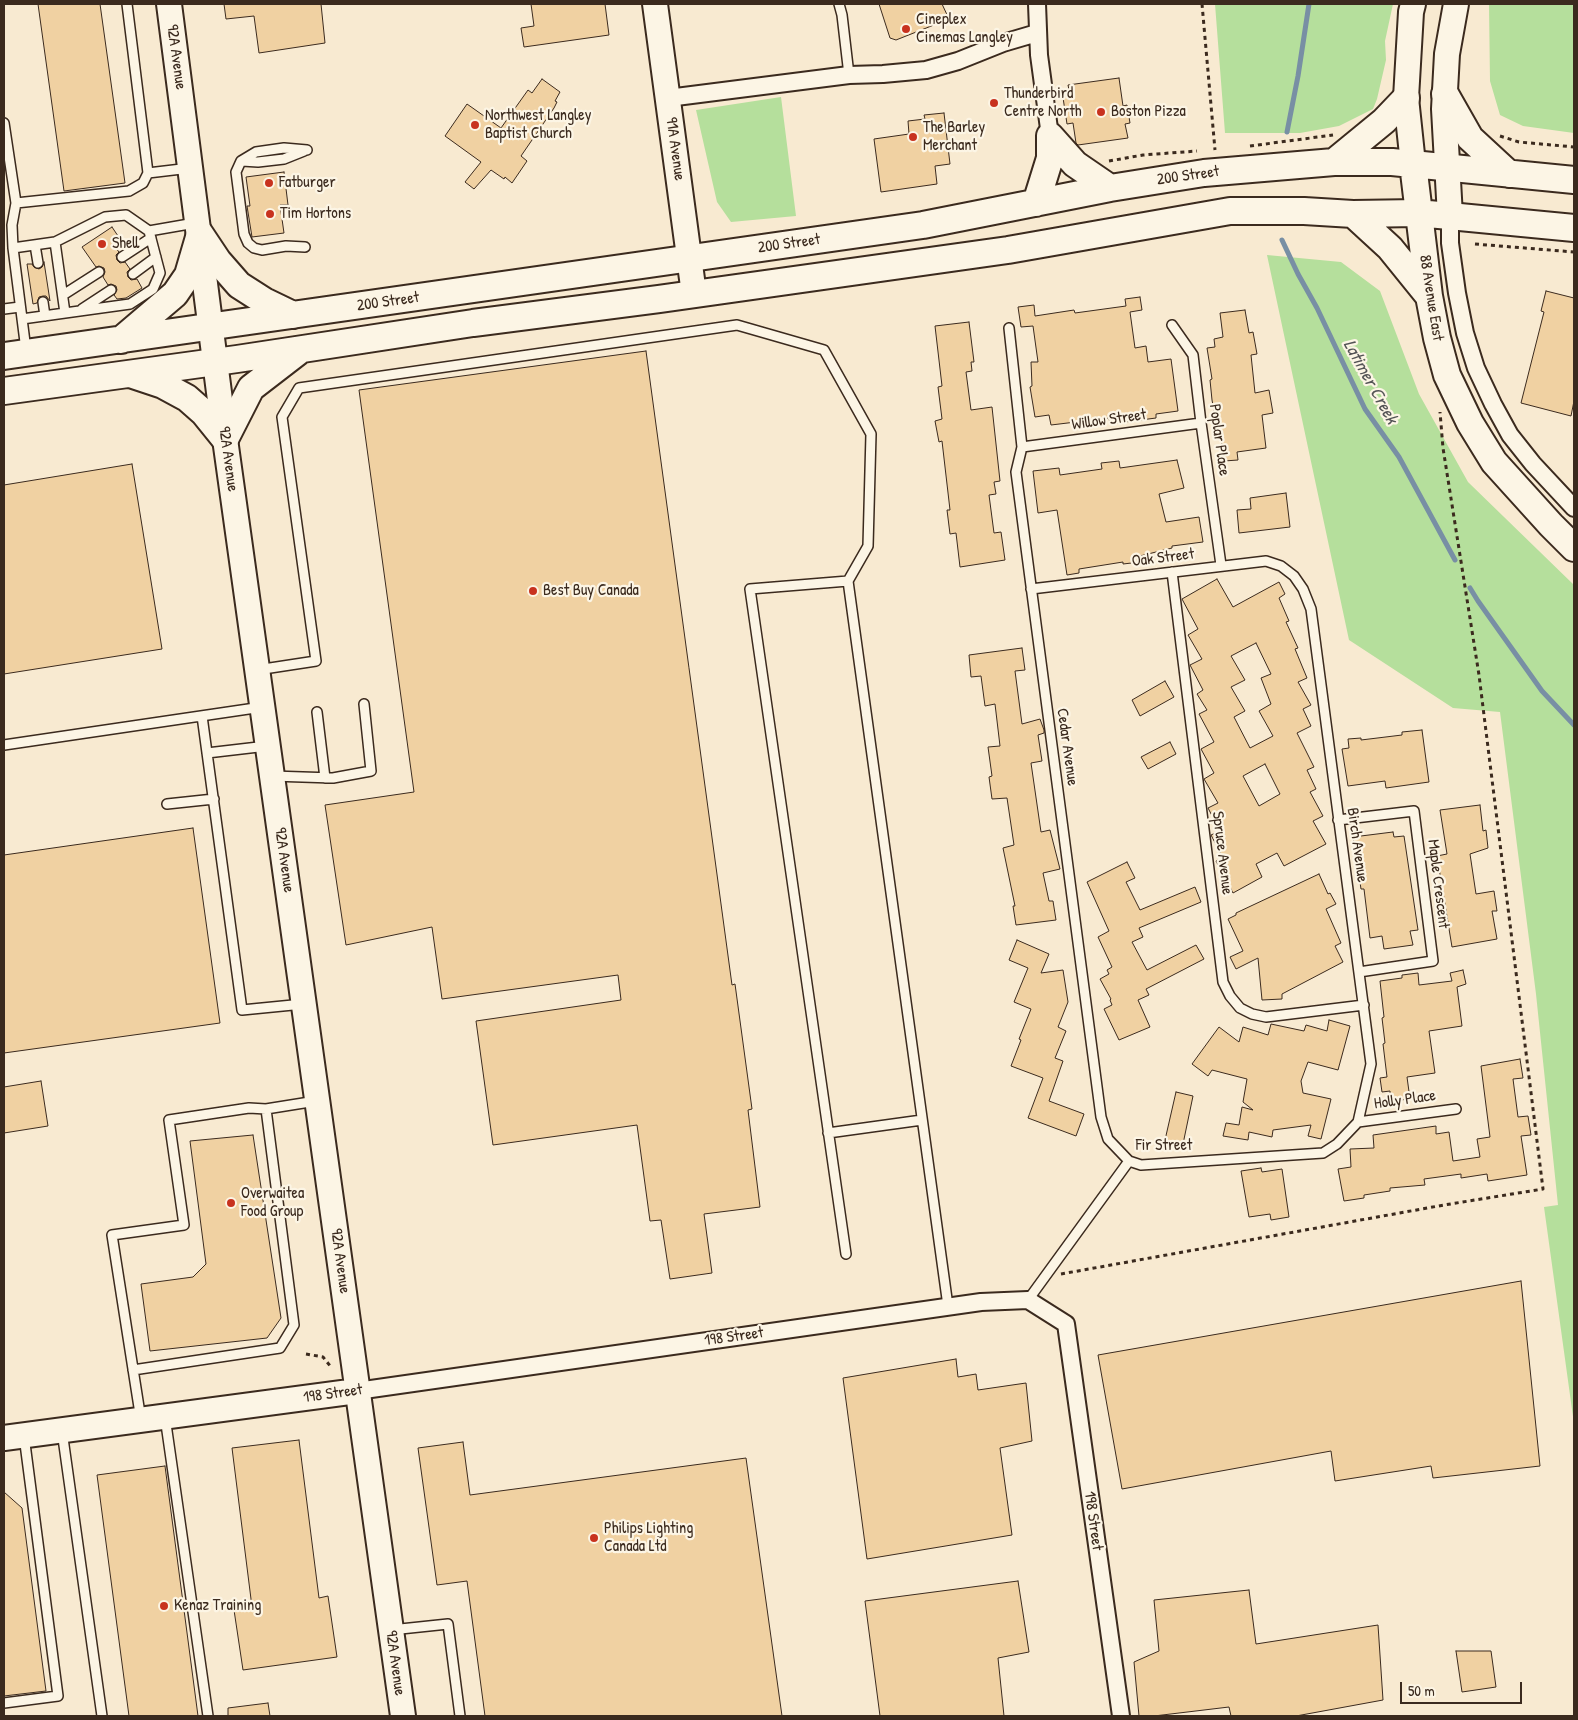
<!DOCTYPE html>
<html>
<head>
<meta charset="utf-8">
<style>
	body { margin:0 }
	#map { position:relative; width:1578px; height:1720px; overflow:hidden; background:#f8ead1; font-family:"Patrick Hand",sans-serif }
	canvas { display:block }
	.frame { position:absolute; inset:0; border:5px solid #3b2a1e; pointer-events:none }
	.scale { position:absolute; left:1400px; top:1682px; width:122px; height:22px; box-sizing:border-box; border:2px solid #3b2a1e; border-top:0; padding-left:6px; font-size:15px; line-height:18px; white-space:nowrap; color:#3b2a1e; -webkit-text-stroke:4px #fcf5e5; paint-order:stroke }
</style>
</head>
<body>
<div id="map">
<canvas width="1578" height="1720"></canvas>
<div class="frame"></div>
<div class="scale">50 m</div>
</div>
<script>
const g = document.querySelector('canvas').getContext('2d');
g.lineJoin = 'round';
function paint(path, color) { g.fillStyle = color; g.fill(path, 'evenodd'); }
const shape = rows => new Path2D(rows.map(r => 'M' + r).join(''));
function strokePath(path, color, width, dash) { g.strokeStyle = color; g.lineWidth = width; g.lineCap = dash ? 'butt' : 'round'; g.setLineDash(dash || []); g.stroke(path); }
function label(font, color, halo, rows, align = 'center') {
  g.font = font + ' "Patrick Hand",sans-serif'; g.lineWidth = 4.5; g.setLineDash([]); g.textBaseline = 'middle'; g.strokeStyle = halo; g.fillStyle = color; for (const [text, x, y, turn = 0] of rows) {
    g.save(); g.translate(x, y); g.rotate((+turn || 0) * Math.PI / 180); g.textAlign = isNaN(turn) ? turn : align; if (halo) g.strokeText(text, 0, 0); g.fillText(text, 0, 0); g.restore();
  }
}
paint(shape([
	[1215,4,1393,4,1385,41,1386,60,1377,99,1373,109,1339,126,1300,133,1225,133],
	[1489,4,1574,4,1574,133,1523,126,1500,115,1490,81],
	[781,97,796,216,731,222,717,202,696,110],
	[1267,255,1341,262,1380,291,1419,394,1468,482,1574,585,1574,1424,1544,1207,1558,1205,1536,994,1500,712,1453,708,1349,640]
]), '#b5df9c');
strokePath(shape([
	[1287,132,1298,76,1309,4],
	[1282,240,1298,274,1317,308,1365,409,1399,457,1455,560],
	[1470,588,1478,601,1542,691,1574,725]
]), '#788fa4', 5);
const building = shape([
	[38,4,100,4,125,183,64,191,38,4],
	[224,4,321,4,325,43,259,53,254,16,226,19,224,4],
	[531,4,605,4,609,35,524,47,521,28,534,26,531,4],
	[879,4,942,4,949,19,896,40,890,38,879,4],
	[1119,78,1123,106,1127,105,1130,123,1125,124,1128,138,1078,145,1076,143,1073,123,1067,124,1062,91,1069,90,1068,85,1119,78],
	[542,79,560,92,555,101,557,102,554,108,521,156,527,161,512,183,505,177,504,179,491,170,474,189,465,182,481,162,445,136,467,104,501,128,528,90,532,93,542,79],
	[944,113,950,164,935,166,937,184,881,192,874,139,909,134,908,121,925,119,924,115,944,113],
	[284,172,288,205,280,205,284,233,252,237,247,206,250,206,246,177,284,172],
	[112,227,122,242,115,247,119,252,116,255,117,260,120,263,125,262,130,269,127,272,128,277,131,280,137,279,142,288,126,298,117,299,114,295,117,290,116,286,111,284,108,285,103,277,105,272,104,268,99,266,96,267,82,247,112,227],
	[44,262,50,301,46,296,43,296,39,297,37,303,33,304,27,264,32,264,34,267,39,269,42,267,44,262],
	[1546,291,1574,298,1574,401,1571,416,1521,403,1544,312,1541,311,1546,291],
	[1140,297,1142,310,1130,312,1135,348,1146,346,1148,362,1171,359,1178,411,1156,414,1156,418,1110,424,1109,418,1051,425,1049,415,1035,417,1030,387,1032,386,1031,362,1038,362,1033,326,1021,327,1018,307,1034,305,1035,316,1074,310,1075,313,1126,306,1125,299,1140,297],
	[1245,310,1249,333,1253,332,1257,354,1251,355,1255,393,1269,390,1273,413,1262,415,1266,448,1237,452,1238,460,1224,461,1219,422,1216,422,1212,400,1210,380,1212,379,1207,348,1215,347,1214,339,1223,337,1220,313,1245,310],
	[969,322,974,362,971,362,972,371,966,372,971,410,992,407,1000,481,994,482,996,494,989,495,994,533,1001,532,1005,560,960,567,956,533,950,534,947,510,950,510,942,441,939,442,935,421,942,419,938,387,942,386,935,326,969,322],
	[646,351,732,985,735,984,752,1109,748,1110,760,1207,704,1214,712,1273,670,1279,661,1220,650,1221,637,1125,493,1145,476,1021,621,1000,618,975,442,999,432,927,346,945,325,805,414,792,359,390,646,351],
	[1177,460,1184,488,1159,494,1166,522,1199,517,1203,542,1172,546,1172,548,1140,556,1140,562,1123,564,1123,562,1079,569,1079,573,1067,575,1057,510,1038,513,1033,471,1059,468,1060,475,1102,469,1101,463,1119,461,1120,468,1177,460],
	[132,464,162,649,4,674,4,485,132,464],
	[1286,493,1290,527,1239,533,1237,510,1251,509,1250,498,1286,493],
	[1217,579,1233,607,1279,582,1285,594,1279,598,1289,621,1286,622,1298,648,1295,649,1307,678,1298,682,1311,705,1303,709,1311,726,1297,733,1314,767,1307,770,1316,789,1310,792,1323,816,1313,821,1326,844,1284,866,1277,853,1256,864,1262,877,1233,893,1216,861,1223,858,1211,835,1220,831,1208,808,1218,803,1204,779,1214,773,1201,749,1214,742,1199,714,1207,710,1197,694,1203,690,1190,665,1202,659,1188,635,1198,629,1182,599,1217,579],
	[1256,643,1271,674,1261,678,1271,704,1259,711,1273,736,1250,748,1234,717,1245,711,1231,687,1245,680,1231,656,1256,643],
	[1265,764,1280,794,1259,806,1243,776,1265,764],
	[1022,648,1025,670,1015,671,1022,724,1040,719,1044,730,1044,733,1038,735,1042,761,1031,763,1041,832,1050,830,1060,869,1043,873,1049,901,1053,901,1056,920,1016,925,1013,906,1015,906,1003,848,1014,845,1007,798,992,799,989,777,992,776,988,747,1000,746,995,704,985,706,981,676,971,677,969,655,1022,648],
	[1165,681,1174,697,1140,716,1132,700,1165,681],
	[1422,730,1429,782,1386,788,1385,781,1348,786,1342,749,1349,748,1348,739,1361,738,1361,740,1402,735,1402,732,1422,730],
	[1170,742,1176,754,1148,769,1141,757,1170,742],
	[1480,805,1483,831,1486,830,1488,848,1470,854,1476,894,1494,891,1497,911,1492,911,1497,939,1452,947,1437,856,1447,854,1440,810,1480,805],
	[193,828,220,1023,4,1053,4,855,193,828],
	[1393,832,1394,837,1404,836,1418,930,1410,931,1413,945,1384,949,1382,936,1370,938,1364,889,1361,889,1353,837,1393,832],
	[1127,862,1135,878,1126,882,1140,910,1195,887,1201,902,1139,928,1143,937,1132,942,1147,970,1196,945,1204,959,1146,989,1149,995,1138,1000,1150,1027,1119,1040,1104,1009,1112,1005,1110,1000,1111,999,1100,979,1109,974,1107,970,1112,967,1098,937,1109,931,1087,882,1127,862],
	[1319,874,1328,894,1330,893,1336,904,1326,909,1341,943,1335,946,1343,962,1282,994,1282,999,1262,1000,1258,958,1236,969,1230,957,1243,951,1228,919,1236,915,1236,913,1319,874],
	[1017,940,1049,954,1041,973,1063,970,1068,1002,1058,1027,1066,1031,1055,1058,1063,1061,1049,1101,1084,1114,1076,1136,1028,1118,1043,1078,1011,1066,1021,1040,1019,1039,1031,1009,1014,1002,1028,968,1009,960,1017,940],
	[1463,970,1466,984,1457,987,1462,1026,1429,1031,1435,1073,1407,1077,1410,1099,1391,1101,1390,1091,1382,1092,1380,1078,1387,1077,1383,1044,1385,1043,1382,1018,1384,1017,1380,981,1402,978,1402,975,1418,973,1419,985,1452,981,1450,973,1463,970],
	[1329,1020,1350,1026,1338,1070,1308,1062,1301,1081,1303,1093,1331,1099,1321,1139,1308,1136,1311,1125,1273,1130,1272,1137,1249,1132,1248,1140,1223,1136,1226,1123,1239,1125,1242,1107,1253,1110,1243,1102,1247,1079,1212,1070,1208,1076,1192,1064,1219,1027,1239,1042,1243,1027,1268,1035,1271,1024,1304,1031,1306,1025,1327,1031,1329,1020],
	[1520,1059,1523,1078,1513,1079,1518,1117,1528,1116,1531,1135,1521,1136,1527,1175,1488,1181,1487,1174,1461,1178,1461,1174,1424,1179,1425,1185,1390,1188,1390,1191,1364,1195,1364,1198,1344,1201,1338,1169,1351,1167,1350,1149,1374,1148,1373,1135,1436,1126,1436,1134,1449,1132,1453,1161,1480,1157,1477,1139,1490,1137,1481,1066,1520,1059],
	[41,1081,48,1126,4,1133,4,1087,41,1081],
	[1176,1092,1193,1096,1183,1144,1165,1140,1176,1092],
	[253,1135,281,1318,267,1338,150,1351,141,1284,193,1277,206,1264,190,1141,253,1135],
	[1261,1168,1262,1172,1282,1169,1289,1217,1271,1220,1270,1214,1249,1217,1241,1171,1261,1168],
	[1521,1281,1540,1466,1433,1478,1431,1466,1335,1481,1331,1451,1122,1489,1098,1355,1521,1281],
	[956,1359,958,1377,976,1374,978,1390,1026,1383,1032,1441,1000,1448,1012,1535,867,1559,843,1378,956,1359],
	[299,1440,319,1598,328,1596,337,1657,243,1670,234,1610,252,1607,232,1448,299,1440],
	[463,1442,470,1495,746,1458,782,1716,485,1716,467,1581,437,1585,418,1448,463,1442],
	[165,1466,198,1716,129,1716,97,1475,165,1466],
	[4,1492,22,1508,46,1691,4,1696,4,1492],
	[1018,1581,1029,1652,998,1658,1004,1716,880,1716,865,1601,1018,1581],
	[1249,1590,1256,1644,1378,1625,1383,1700,1296,1716,1231,1716,1229,1707,1154,1716,1139,1716,1134,1662,1159,1651,1154,1600,1249,1590],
	[1456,1651,1491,1651,1496,1687,1462,1692,1456,1651],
	[268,1703,270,1716,228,1716,228,1708,268,1703]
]);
paint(building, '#f0d1a2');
strokePath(building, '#3b2a1e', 1);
const lane = shape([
	[127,4,148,173,190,168],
	[839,4,842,15,849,75],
	[4,123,16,203,12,225,13,248],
	[242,161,258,162,284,159,304,151],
	[16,203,129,191,143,183,148,173],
	[35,245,38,263],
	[305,247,286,246,262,250,254,248,248,243,244,234,236,172,241,161,256,152,284,148,307,150],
	[122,257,151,238],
	[133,274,156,257],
	[63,295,99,272],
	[43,302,45,316],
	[4,309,20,307],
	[82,309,111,290],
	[65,313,130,304,153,289,160,273,149,231],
	[22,319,65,313,55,242],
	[1172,325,1193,355,1201,423,1221,565],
	[1009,328,1022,447,1016,472,1101,1117,1108,1139,1129,1161],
	[26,350,13,248,55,242,105,217,126,215,149,231,195,223],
	[1022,447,1201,423],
	[1172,572,1223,982,1230,996,1240,1008,1252,1014,1266,1017,1364,1005],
	[1031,589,1266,561,1281,566,1294,576,1303,589,1311,609,1371,1064,1358,1122],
	[257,670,316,661,282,417,299,388,737,325,824,350,871,434,868,546,848,581,948,1306],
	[317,712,325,778],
	[202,716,242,1010,303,1004],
	[4,745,262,707],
	[207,753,267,746],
	[272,776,333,778,371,771,364,704],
	[167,804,214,799],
	[1338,820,1414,811,1433,961,1359,972],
	[1358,1122,1456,1109],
	[828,1133,922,1120],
	[846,1254,750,589,848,581],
	[1028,1300,1129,1161,1141,1165,1323,1153,1337,1144,1358,1122],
	[133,1370,280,1348,294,1325,266,1109],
	[165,1417,208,1716],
	[141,1420,112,1235,184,1225,169,1120,249,1108,266,1109,316,1101],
	[62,1431,102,1716],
	[391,1630,448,1624,460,1716],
	[4,1703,58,1696,24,1436]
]);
const street = shape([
	[1037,4,1039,55,1050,136],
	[668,98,849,75,883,74,926,70,958,61,1003,43,1037,33],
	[1450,216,1450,243,1457,293,1465,333,1476,368,1493,404,1510,435,1533,464,1574,508],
	[357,1391,981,1302,1028,1300,1066,1324,1121,1716]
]);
const secondary = shape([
	[169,4,225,439,403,1716],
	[655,4,694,294],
	[1413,164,1406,98,1411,12,1413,4],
	[1450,216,1444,109,1447,54,1456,4],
	[4,1438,357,1391]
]);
const primary = shape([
	[1445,94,1470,138,1509,174],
	[1050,136,1075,164,1110,188],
	[1334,162,1384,121,1406,98],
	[1413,164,1429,296,1437,338,1447,375,1470,423,1494,462,1551,525,1574,548],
	[1036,203,1050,158,1050,136],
	[1353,214,1390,248,1428,295],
	[200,234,218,261,239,285,264,301,293,315],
	[121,340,175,294,188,275,200,234],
	[4,356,923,225,1110,188,1204,173,1334,162,1392,162,1574,180],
	[133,375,163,385,187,398,204,413,225,439,251,388,299,351],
	[4,391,237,359,473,323,659,299,1008,250,1230,211,1304,211,1353,214,1418,213,1574,228]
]);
strokePath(lane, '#3b2a1e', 12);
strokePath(street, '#3b2a1e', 20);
strokePath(secondary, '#3b2a1e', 28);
strokePath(primary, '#3b2a1e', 30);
strokePath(shape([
	[1202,4,1215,150],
	[1500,136,1519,142,1574,147],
	[1250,146,1333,135],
	[1109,161,1143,155,1197,151],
	[1475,244,1574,252],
	[1061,1274,1444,1205,1543,1189,1479,675,1443,448,1440,412],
	[306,1354,323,1357,331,1367]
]), '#3b2a1e', 3, [4, 4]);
strokePath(lane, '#fcf5e5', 9);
strokePath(street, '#fcf5e5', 16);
strokePath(secondary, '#fcf5e5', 24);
strokePath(primary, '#fcf5e5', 26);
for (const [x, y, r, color] of [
	[906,29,5,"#c8321e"],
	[994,103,5,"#c8321e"],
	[1101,112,5,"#c8321e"],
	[475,125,5,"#c8321e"],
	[913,137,5,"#c8321e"],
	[269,183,5,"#c8321e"],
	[270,214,5,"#c8321e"],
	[102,244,5,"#c8321e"],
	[533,591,5,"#c8321e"],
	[231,1203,5,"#c8321e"],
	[594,1538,5,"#c8321e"],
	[164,1606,5,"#c8321e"]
]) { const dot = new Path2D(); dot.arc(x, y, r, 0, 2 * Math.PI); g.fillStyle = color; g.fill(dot); strokePath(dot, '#fcf5e5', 2); }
label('16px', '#3b2a1e', '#fcf5e5', [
	["Cineplex",916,20],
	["Cinemas Langley",916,38],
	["Thunderbird",1004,94],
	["Centre North",1004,112],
	["Boston Pizza",1111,112],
	["Northwest Langley",485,116],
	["Baptist Church",485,134],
	["The Barley",923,128],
	["Merchant",923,146],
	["Fatburger",279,183],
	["Tim Hortons",280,214],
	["Shell",112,244],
	["Best Buy Canada",543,591],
	["Overwaitea",241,1194],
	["Food Group",241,1212],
	["Philips Lighting",604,1529],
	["Canada Ltd",604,1547],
	["Kenaz Training",174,1606]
], 'left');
label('16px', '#3b2a1e', '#fcf5e5', [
	["92A Avenue",176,57,82],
	["91A Avenue",675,149,82],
	["200 Street",1188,176,-8],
	["200 Street",789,244,-8],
	["88 Avenue East",1431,298,81],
	["200 Street",388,302,-8],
	["Willow Street",1109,420,-8],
	["Poplar Place",1219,440,82],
	["92A Avenue",228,459,82],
	["Oak Street",1163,558,-7],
	["Cedar Avenue",1067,747,82],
	["Birch Avenue",1357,845,82],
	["Spruce Avenue",1222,853,83],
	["92A Avenue",284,860,82],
	["Maple Crescent",1438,884,83],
	["Holly Place",1405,1100,-8],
	["Fir Street",1164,1146],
	["92A Avenue",340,1261,82],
	["198 Street",734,1337,-8],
	["198 Street",333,1394,-8],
	["198 Street",1093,1521,82],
	["92A Avenue",395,1663,82]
]);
label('italic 18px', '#545456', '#fcf5e5', [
	["Latimer Creek",1370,382,61]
]);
</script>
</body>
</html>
